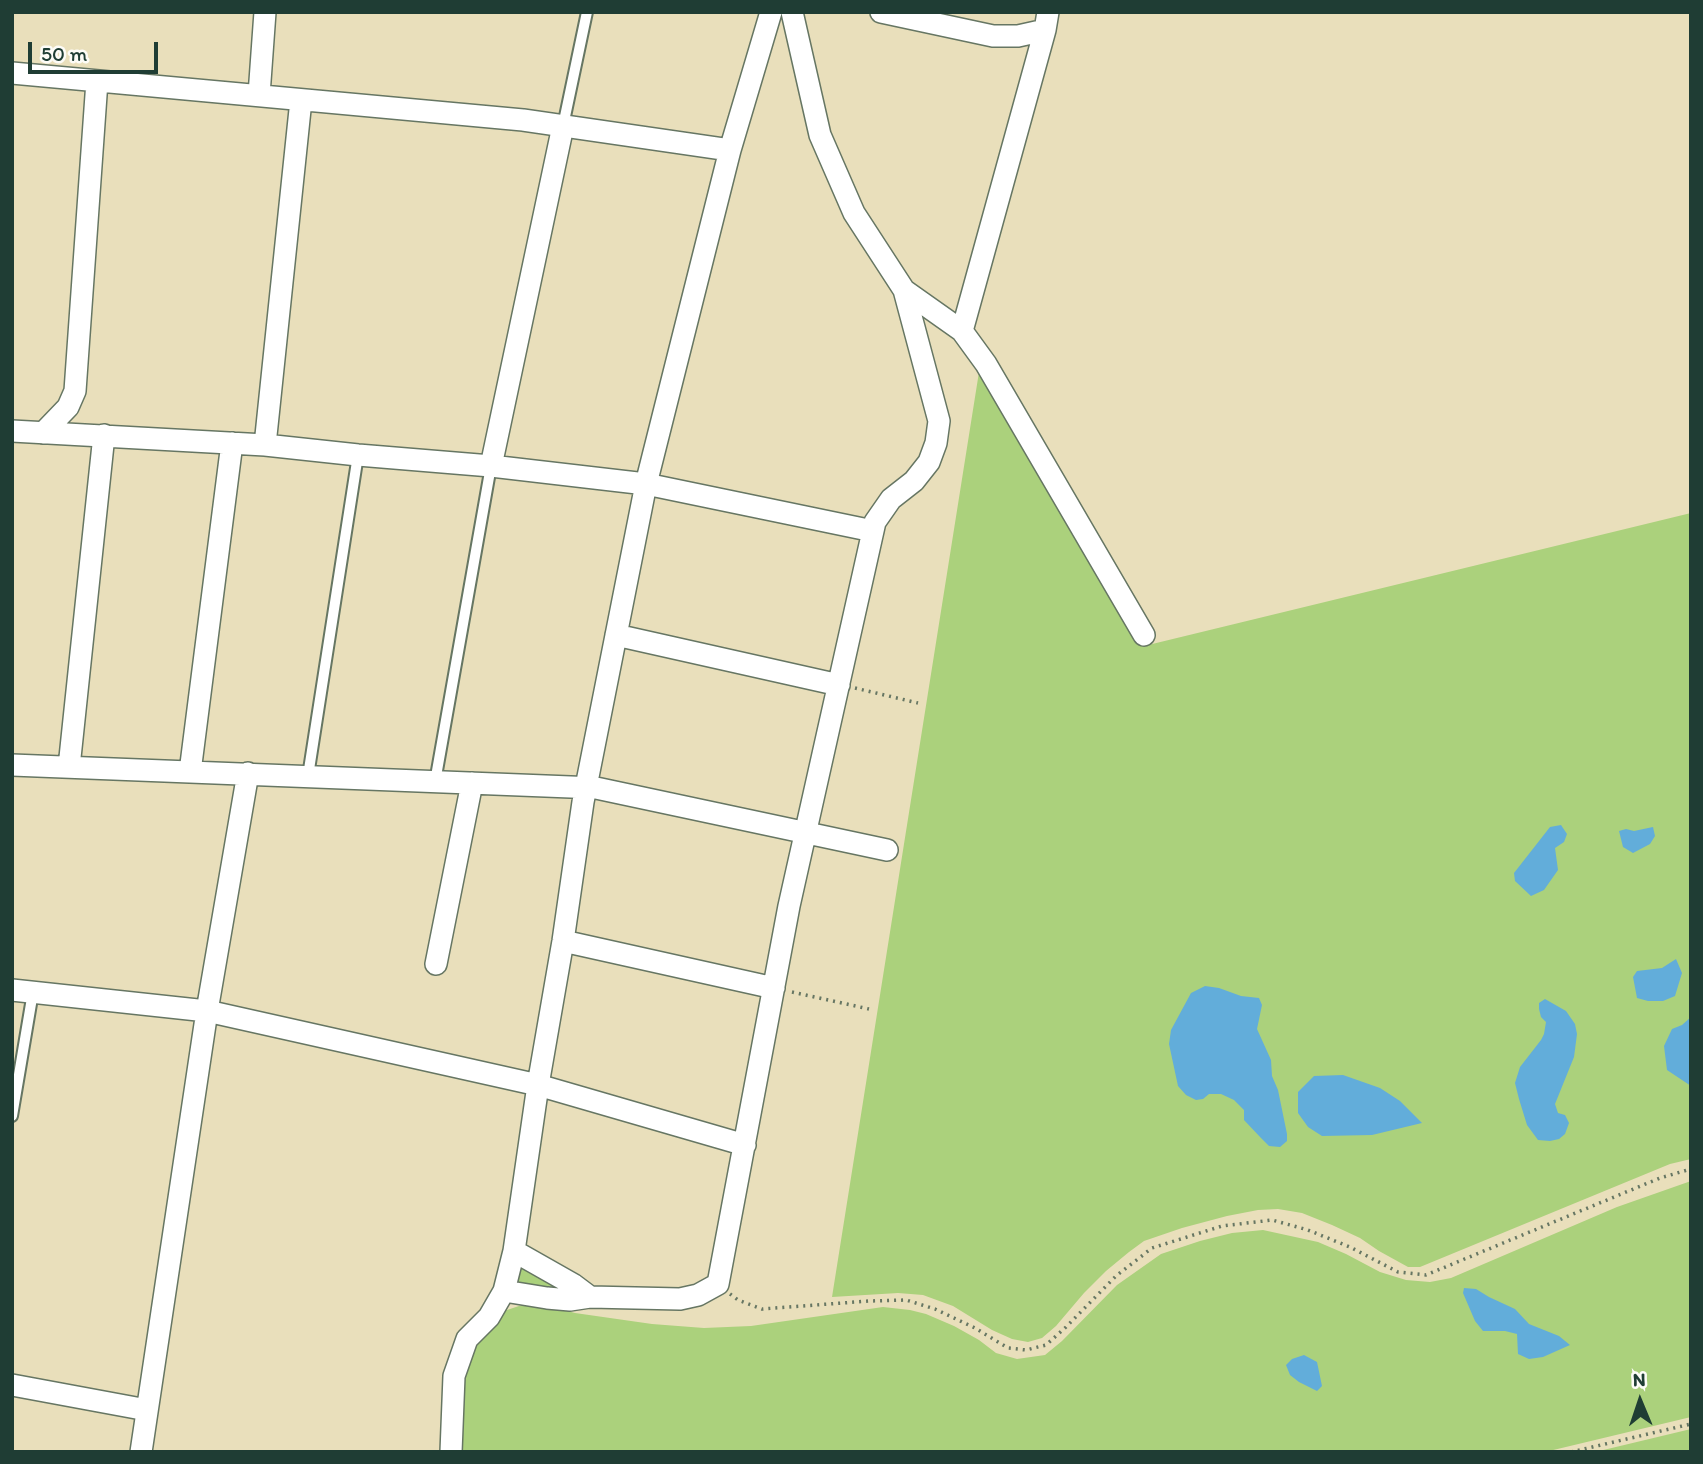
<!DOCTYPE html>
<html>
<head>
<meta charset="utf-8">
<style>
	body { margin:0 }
	#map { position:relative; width:1703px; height:1464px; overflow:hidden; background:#e9dfbb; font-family:Itim,sans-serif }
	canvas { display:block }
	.frame { position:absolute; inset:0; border:14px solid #1f3d34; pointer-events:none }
	.north { position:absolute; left:1605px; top:1366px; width:70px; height:70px; -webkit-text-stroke:5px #fdfcf7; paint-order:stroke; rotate:358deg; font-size:19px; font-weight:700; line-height:28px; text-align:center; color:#1f3d34 }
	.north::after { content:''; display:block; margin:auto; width:24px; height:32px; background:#1f3d34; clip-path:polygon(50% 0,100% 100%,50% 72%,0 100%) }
	.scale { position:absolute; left:28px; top:42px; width:130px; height:32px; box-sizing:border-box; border:4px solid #1f3d34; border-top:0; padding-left:9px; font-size:21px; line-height:24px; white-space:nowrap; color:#1f3d34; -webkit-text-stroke:5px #fdfcf7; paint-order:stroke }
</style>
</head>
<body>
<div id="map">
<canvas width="1703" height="1464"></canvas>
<div class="frame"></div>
<div class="north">N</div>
<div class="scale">50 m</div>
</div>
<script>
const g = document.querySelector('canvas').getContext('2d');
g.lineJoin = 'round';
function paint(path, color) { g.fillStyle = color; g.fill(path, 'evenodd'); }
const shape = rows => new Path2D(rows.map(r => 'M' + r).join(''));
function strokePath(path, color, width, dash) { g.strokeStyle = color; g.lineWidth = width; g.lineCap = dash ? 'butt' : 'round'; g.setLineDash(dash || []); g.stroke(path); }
paint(shape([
	[979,372,1144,646,1691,513,1691,1159,1670,1164,1420,1267,1408,1267,1379,1251,1360,1238,1332,1225,1302,1213,1278,1209,1258,1210,1227,1216,1182,1228,1144,1241,1129,1252,1106,1271,1084,1293,1056,1326,1042,1338,1028,1342,1012,1339,992,1330,953,1306,923,1295,898,1293,832,1297],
	[1691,1181,1691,1417,1545,1452,459,1452,463,1380,477,1339,504,1311,519,1306,535,1305,553,1307,575,1313,652,1324,704,1328,751,1326,883,1307,910,1310,926,1314,954,1326,979,1340,996,1353,1017,1359,1045,1355,1062,1341,1117,1285,1161,1254,1200,1241,1232,1233,1263,1230,1318,1242,1346,1254,1380,1272,1406,1280,1430,1282,1451,1278,1617,1207],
	[519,1267,521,1268,564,1283,561,1286,539,1288,516,1284],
	[1691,1429,1691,1452,1595,1452]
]), '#abd17c');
paint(shape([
	[1561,825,1567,834,1564,842,1555,848,1558,870,1544,890,1531,896,1515,881,1514,873,1550,827],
	[1653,827,1655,836,1650,844,1633,853,1623,847,1619,831,1626,829,1634,831],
	[1676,959,1682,973,1675,996,1663,1001,1648,1001,1637,998,1633,977,1637,971,1662,968],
	[1205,986,1219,988,1241,996,1259,998,1262,1005,1257,1029,1271,1060,1272,1076,1278,1090,1287,1134,1287,1141,1280,1147,1269,1146,1261,1138,1244,1120,1244,1110,1234,1100,1221,1094,1209,1094,1203,1099,1196,1100,1186,1095,1178,1086,1169,1044,1171,1030,1191,993],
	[1545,999,1566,1011,1575,1024,1577,1034,1574,1057,1555,1104,1558,1113,1565,1115,1569,1123,1565,1134,1559,1139,1550,1141,1538,1140,1527,1125,1519,1099,1515,1083,1520,1067,1541,1040,1544,1034,1546,1022,1541,1017,1539,1009,1539,1003],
	[1691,1017,1691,1086,1667,1070,1664,1046,1672,1029,1682,1025],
	[1343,1075,1380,1088,1400,1101,1422,1123,1372,1135,1322,1136,1308,1127,1298,1113,1298,1092,1314,1076],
	[1464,1288,1476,1289,1489,1297,1515,1309,1529,1324,1559,1336,1570,1345,1543,1357,1529,1359,1518,1354,1517,1334,1505,1331,1483,1331,1475,1321,1463,1293],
	[1304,1355,1317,1362,1322,1386,1317,1391,1299,1382,1290,1375,1286,1365,1292,1359]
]), '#62adda');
const service = shape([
	[563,126,587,12],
	[308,776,358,455],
	[435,782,491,466],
	[12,1116,33,992]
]);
const minor = shape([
	[792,12,820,135,854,213,904,290,962,331,986,364,1144,635],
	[881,12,993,36,1018,36,1045,30],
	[12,73,523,120,730,150],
	[259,95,265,12],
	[962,331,1045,30,1048,12],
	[12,431,265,445,358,455,491,466,646,484,873,531],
	[43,433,68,407,75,391,97,81],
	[265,445,301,100],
	[491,466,563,126],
	[616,635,839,685],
	[12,765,596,788,887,850],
	[69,767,104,435],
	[190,772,232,443],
	[563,941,774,988],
	[436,964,472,783],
	[12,990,207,1011,538,1085,745,1145],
	[514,1251,574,1285,590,1297],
	[504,1291,547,1298,570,1300,590,1297,680,1299,698,1295,718,1284,789,906,875,522,891,499,914,481,929,462,936,443,939,421,904,290],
	[12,1385,147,1410],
	[141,1452,207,1011,248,773],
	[451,1452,454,1376,467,1339,489,1317,504,1291,514,1251,538,1085,563,941,583,802,646,484,730,150,771,12]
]);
strokePath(service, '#667663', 14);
strokePath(minor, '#667663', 24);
strokePath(shape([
	[855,688,918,703],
	[792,992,869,1009],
	[730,1294,738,1300,762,1309,869,1301,906,1300,935,1309,975,1328,1008,1348,1026,1350,1046,1345,1066,1327,1116,1276,1152,1248,1222,1226,1272,1220,1308,1230,1350,1247,1398,1272,1426,1275,1660,1178,1691,1169],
	[1571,1452,1691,1424]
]), '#667663', 3.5, [2, 5]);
strokePath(service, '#fff', 10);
strokePath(minor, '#fff', 21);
</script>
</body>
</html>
